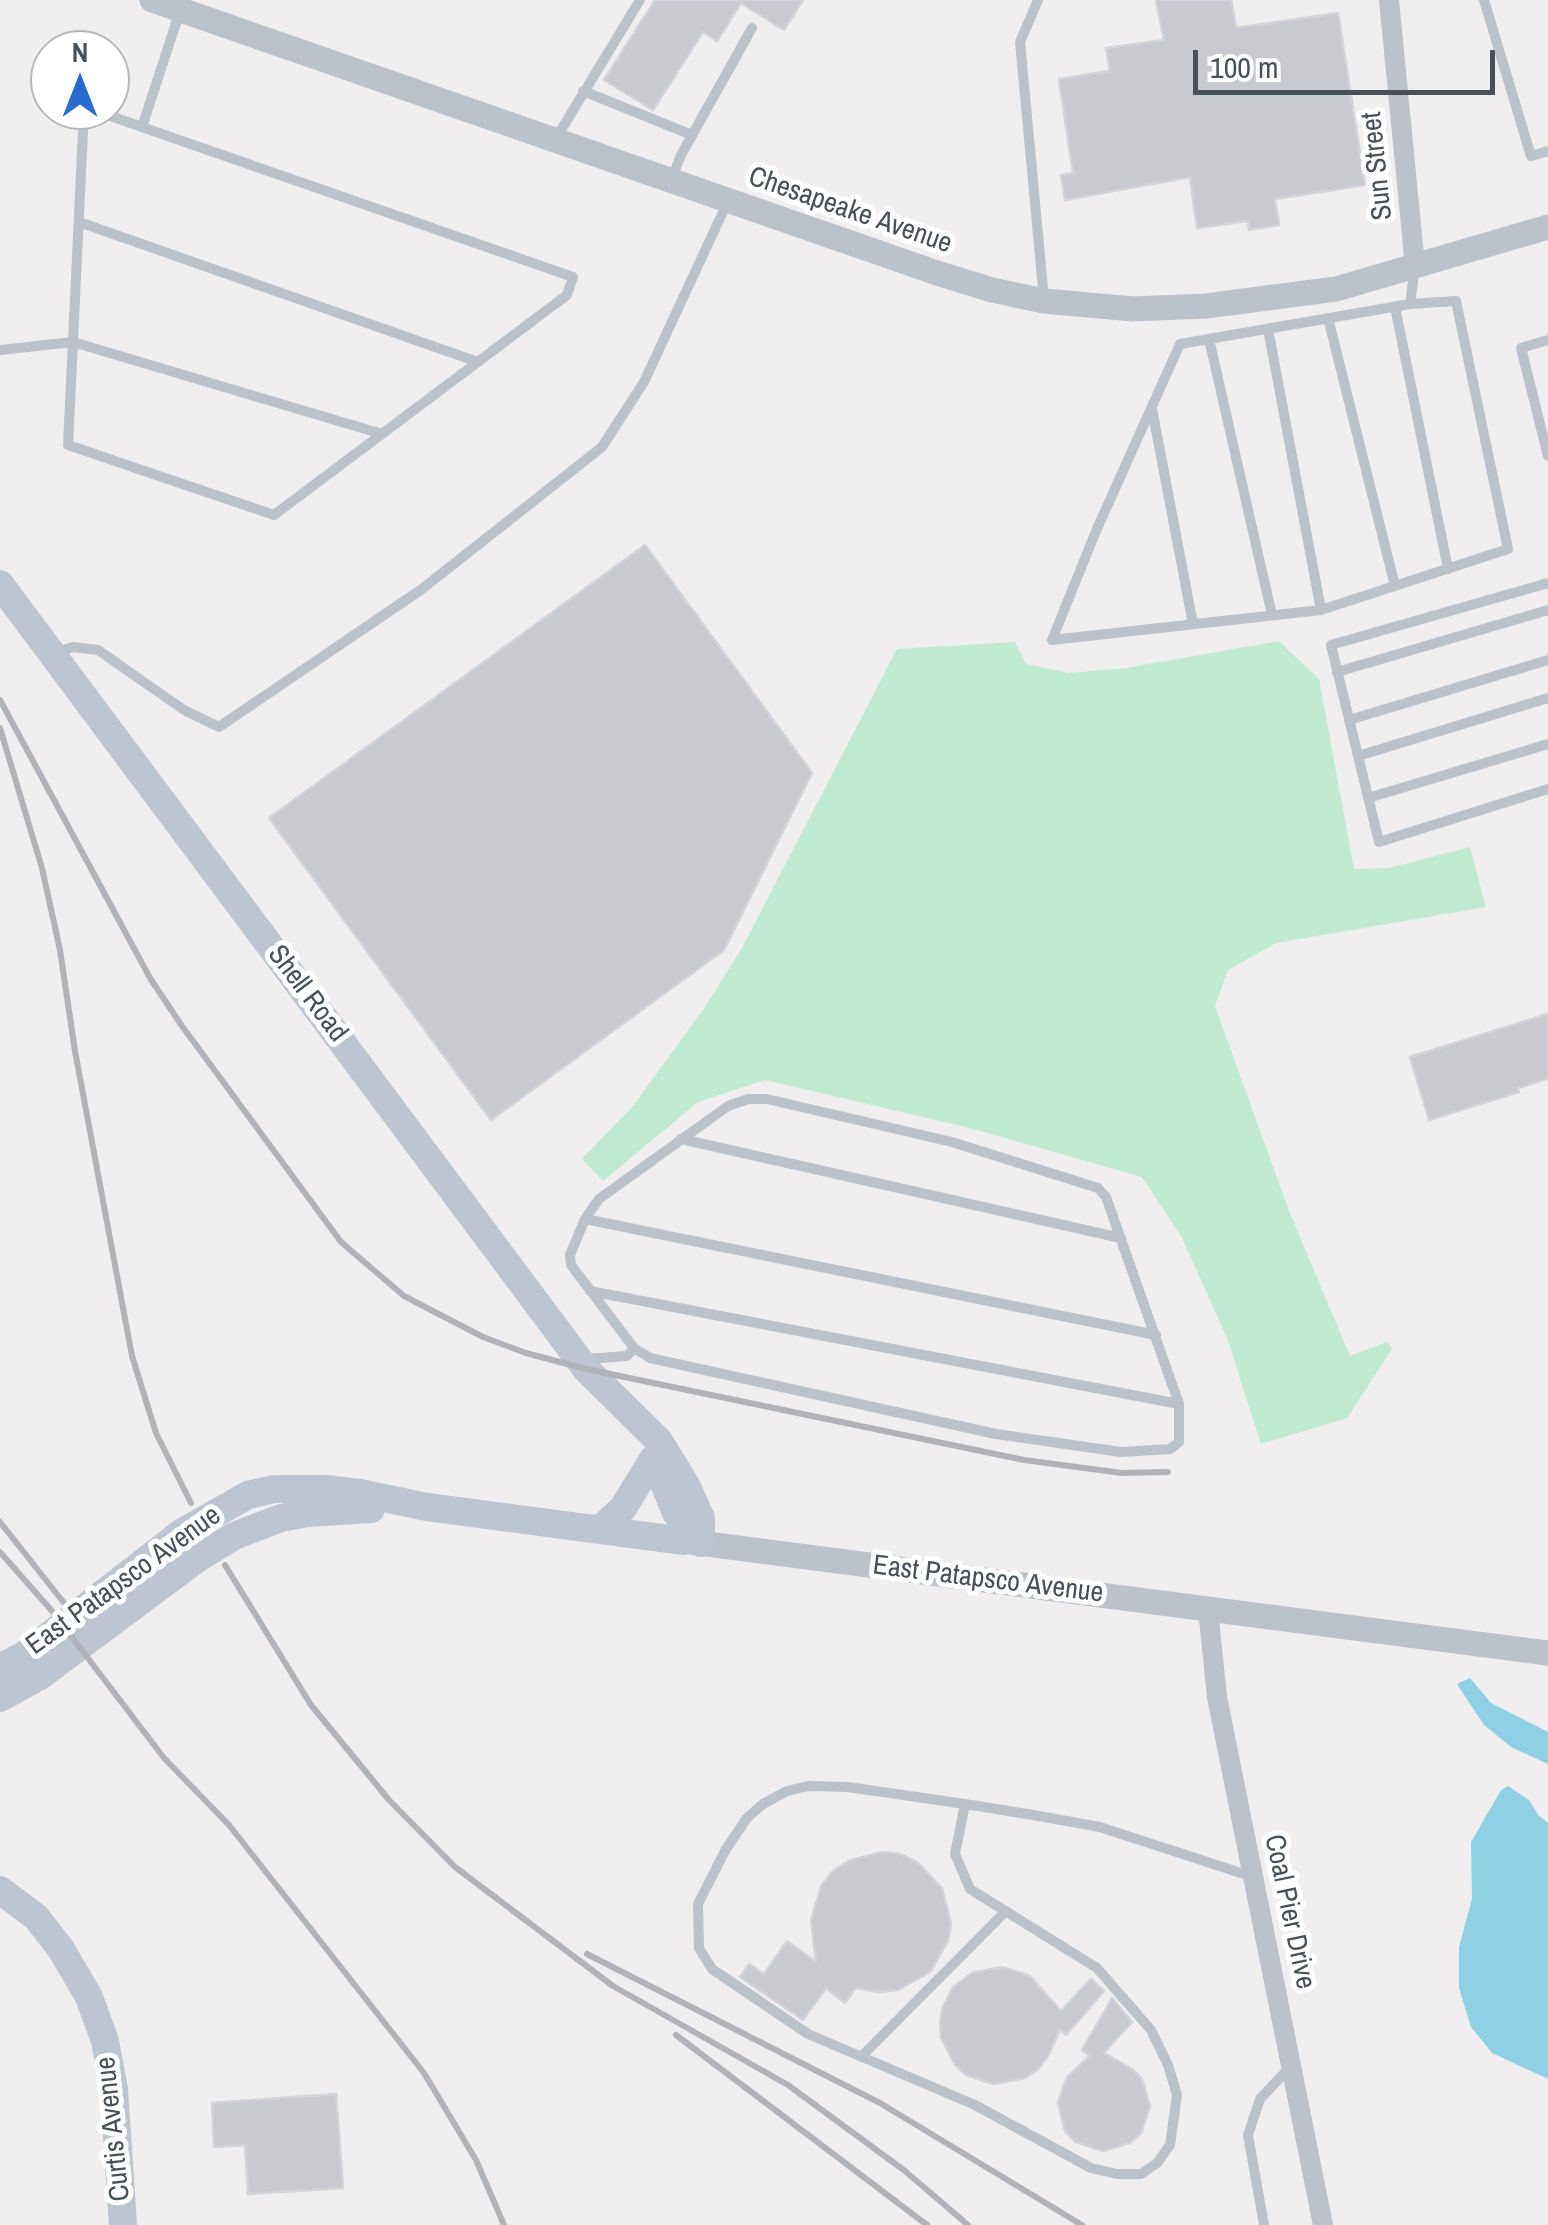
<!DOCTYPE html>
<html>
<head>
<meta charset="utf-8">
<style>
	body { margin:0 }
	#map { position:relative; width:1548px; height:2225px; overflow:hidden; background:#f0eeee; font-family:"Archivo Narrow",sans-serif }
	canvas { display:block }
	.north { position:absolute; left:30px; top:30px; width:100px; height:100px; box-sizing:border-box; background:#fff; border:2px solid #b6b9bd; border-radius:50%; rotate:0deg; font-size:28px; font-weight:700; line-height:40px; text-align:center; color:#48515a }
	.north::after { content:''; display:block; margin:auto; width:35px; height:45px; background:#286cd1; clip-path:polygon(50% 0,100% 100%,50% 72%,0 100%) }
	.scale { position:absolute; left:1193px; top:50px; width:302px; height:45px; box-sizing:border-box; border:5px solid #48515a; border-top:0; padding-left:12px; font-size:30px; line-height:35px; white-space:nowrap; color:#48515a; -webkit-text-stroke:8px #fff; paint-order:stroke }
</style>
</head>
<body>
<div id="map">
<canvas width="1548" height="2225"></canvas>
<div class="north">N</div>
<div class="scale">100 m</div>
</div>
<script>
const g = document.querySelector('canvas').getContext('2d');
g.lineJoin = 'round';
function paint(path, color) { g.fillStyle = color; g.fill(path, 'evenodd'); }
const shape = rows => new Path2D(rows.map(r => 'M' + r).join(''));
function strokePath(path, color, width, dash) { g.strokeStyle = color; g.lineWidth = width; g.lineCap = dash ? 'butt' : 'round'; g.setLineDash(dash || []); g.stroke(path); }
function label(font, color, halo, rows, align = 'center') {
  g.font = font + ' "Archivo Narrow",sans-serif'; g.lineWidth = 10; g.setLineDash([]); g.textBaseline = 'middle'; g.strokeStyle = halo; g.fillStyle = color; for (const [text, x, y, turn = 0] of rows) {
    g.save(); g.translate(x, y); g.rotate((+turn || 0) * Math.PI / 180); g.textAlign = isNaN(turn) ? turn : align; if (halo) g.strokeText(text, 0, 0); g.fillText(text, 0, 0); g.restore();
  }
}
paint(shape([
	[1279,641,1319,679,1354,869,1389,868,1470,847,1486,907,1276,943,1228,970,1215,1006,1289,1211,1350,1356,1387,1342,1392,1349,1347,1418,1261,1444,1227,1338,1181,1236,1142,1177,970,1128,765,1080,698,1102,603,1181,582,1159,633,1106,705,1007,742,948,897,649,1015,642,1026,664,1069,673,1126,668]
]), '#c0ebd2');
paint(shape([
	[1470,1678,1491,1703,1548,1732,1548,1764,1511,1747,1484,1725,1457,1684],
	[1508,1786,1529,1800,1539,1816,1548,1823,1548,2079,1492,2053,1471,2027,1459,1988,1459,1947,1472,1899,1471,1842,1501,1790]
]), '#90d0e4');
const building = shape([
	[655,0,803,0,784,30,741,3,717,41,703,32,653,110,604,80,655,0],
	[1156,0,1231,0,1236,28,1338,13,1365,185,1275,199,1279,225,1249,230,1248,221,1197,228,1190,177,1065,200,1061,175,1073,173,1059,79,1110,71,1106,48,1164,40,1156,0],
	[645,545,812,773,724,950,491,1120,269,818,645,545],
	[1548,1014,1548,1079,1518,1088,1519,1092,1429,1120,1410,1057,1548,1014],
	[882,1852,900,1854,917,1862,942,1888,951,1924,948,1941,930,1972,898,1990,879,1992,856,1988,845,2003,826,1988,803,2020,740,1977,749,1964,764,1974,787,1941,816,1962,811,1920,821,1886,832,1872,848,1861,882,1852],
	[1002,1967,1030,1976,1061,2011,1091,1979,1104,1991,1066,2035,1060,2030,1048,2056,1038,2069,1025,2078,994,2084,966,2075,955,2065,941,2038,940,2022,943,2007,953,1987,972,1973,1002,1967],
	[1112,1998,1132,2022,1104,2053,1132,2069,1142,2079,1150,2106,1141,2133,1130,2143,1103,2151,1076,2142,1065,2131,1058,2103,1067,2077,1090,2056,1082,2050,1112,1998],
	[336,2094,343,2188,248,2194,245,2145,214,2147,212,2103,336,2094]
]);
paint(building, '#c9cad0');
strokePath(building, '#d3d4d9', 2.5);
strokePath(shape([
	[1038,0,1020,42,1044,299],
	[1484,0,1531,156,1548,151],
	[583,91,692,135],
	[84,110,68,445,274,515,567,295,573,277,93,110],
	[142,127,180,11],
	[555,140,640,0],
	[671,180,681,155,752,28],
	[79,222,478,362],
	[1410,304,1180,344,1096,531,1052,640,1321,610,1508,549,1456,301,1410,304,1415,267],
	[1395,307,1448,569],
	[1328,318,1395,586],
	[1268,329,1321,610],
	[1209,339,1272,615],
	[1548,340,1521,348,1548,456],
	[0,350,73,342,382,434],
	[1152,409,1193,624],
	[1548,583,1331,645,1379,842,1548,789],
	[53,653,73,647,98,650,184,710,219,727,422,589,602,447,644,382,728,201],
	[1337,672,1548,610],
	[1349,720,1548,660],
	[1358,756,1548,698],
	[1368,798,1548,744],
	[681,1139,1121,1238],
	[585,1219,1156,1335],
	[590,1291,1179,1404],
	[586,1359,627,1356,634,1348,650,1358,996,1434,1121,1452,1170,1449,1179,1442,1179,1404,1106,1197,1098,1188,952,1142,767,1099,748,1099,728,1106,599,1199,585,1219,570,1255,571,1265,634,1348],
	[965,1804,955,1854,970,1889,1097,1968,1151,2030,1168,2065,1177,2095,1170,2145,1157,2163,1141,2174,1117,2174,1091,2168,975,2105,808,2034,712,1969,699,1948,698,1904,726,1849,747,1818,763,1804,787,1791,808,1786,848,1787,965,1804,1033,1815,1100,1827,1253,1877],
	[862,2056,1006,1911],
	[1264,2225,1248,2135,1260,2099,1292,2065]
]), '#bbc2ca', 10);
strokePath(shape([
	[1389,0,1415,266],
	[1208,1609,1217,1697,1323,2225]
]), '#bbc2ca', 20);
strokePath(shape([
	[152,0,937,273,992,290,1044,301,1133,309,1206,306,1336,289,1548,227],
	[684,1541,1548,1653]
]), '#bbc2ca', 25);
strokePath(shape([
	[0,584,586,1369,659,1441,686,1485,701,1518,701,1543],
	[658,1468,676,1513,700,1542],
	[600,1529,623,1508,653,1459],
	[0,1668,24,1655,181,1533,248,1495,274,1489,326,1489,360,1493,427,1507,684,1541],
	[0,1698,40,1676,198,1558,234,1536,281,1518,308,1513,371,1509],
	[0,1890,36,1917,61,1949,89,1997,105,2041,114,2089,123,2225]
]), '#bdc6d0', 28);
strokePath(shape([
	[0,700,150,978,182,1026,341,1242,404,1296,483,1337,526,1353,586,1369,1024,1460,1122,1473,1168,1472],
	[0,728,42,868,60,950,75,1051,132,1356,156,1433,191,1503],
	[0,1522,68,1608],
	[0,1552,52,1611,164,1758,229,1825,424,2073,476,2160,504,2225],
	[225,1565,311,1705,389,1800,455,1867,613,1986,788,2085,905,2171,968,2225],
	[587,1954,880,2103,1082,2225],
	[676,2035,927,2225]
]), '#b1b3b8', 6);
label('28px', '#48515a', '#fff', [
	["Sun Street",1378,166,-96],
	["Chesapeake Avenue",850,211,19],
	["Shell Road",307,994,53],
	["East Patapsco Avenue",988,1580,7],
	["East Patapsco Avenue",124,1581,-36],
	["Coal Pier Drive",1289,1912,78],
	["Curtis Avenue",114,2129,-96]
]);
</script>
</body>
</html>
